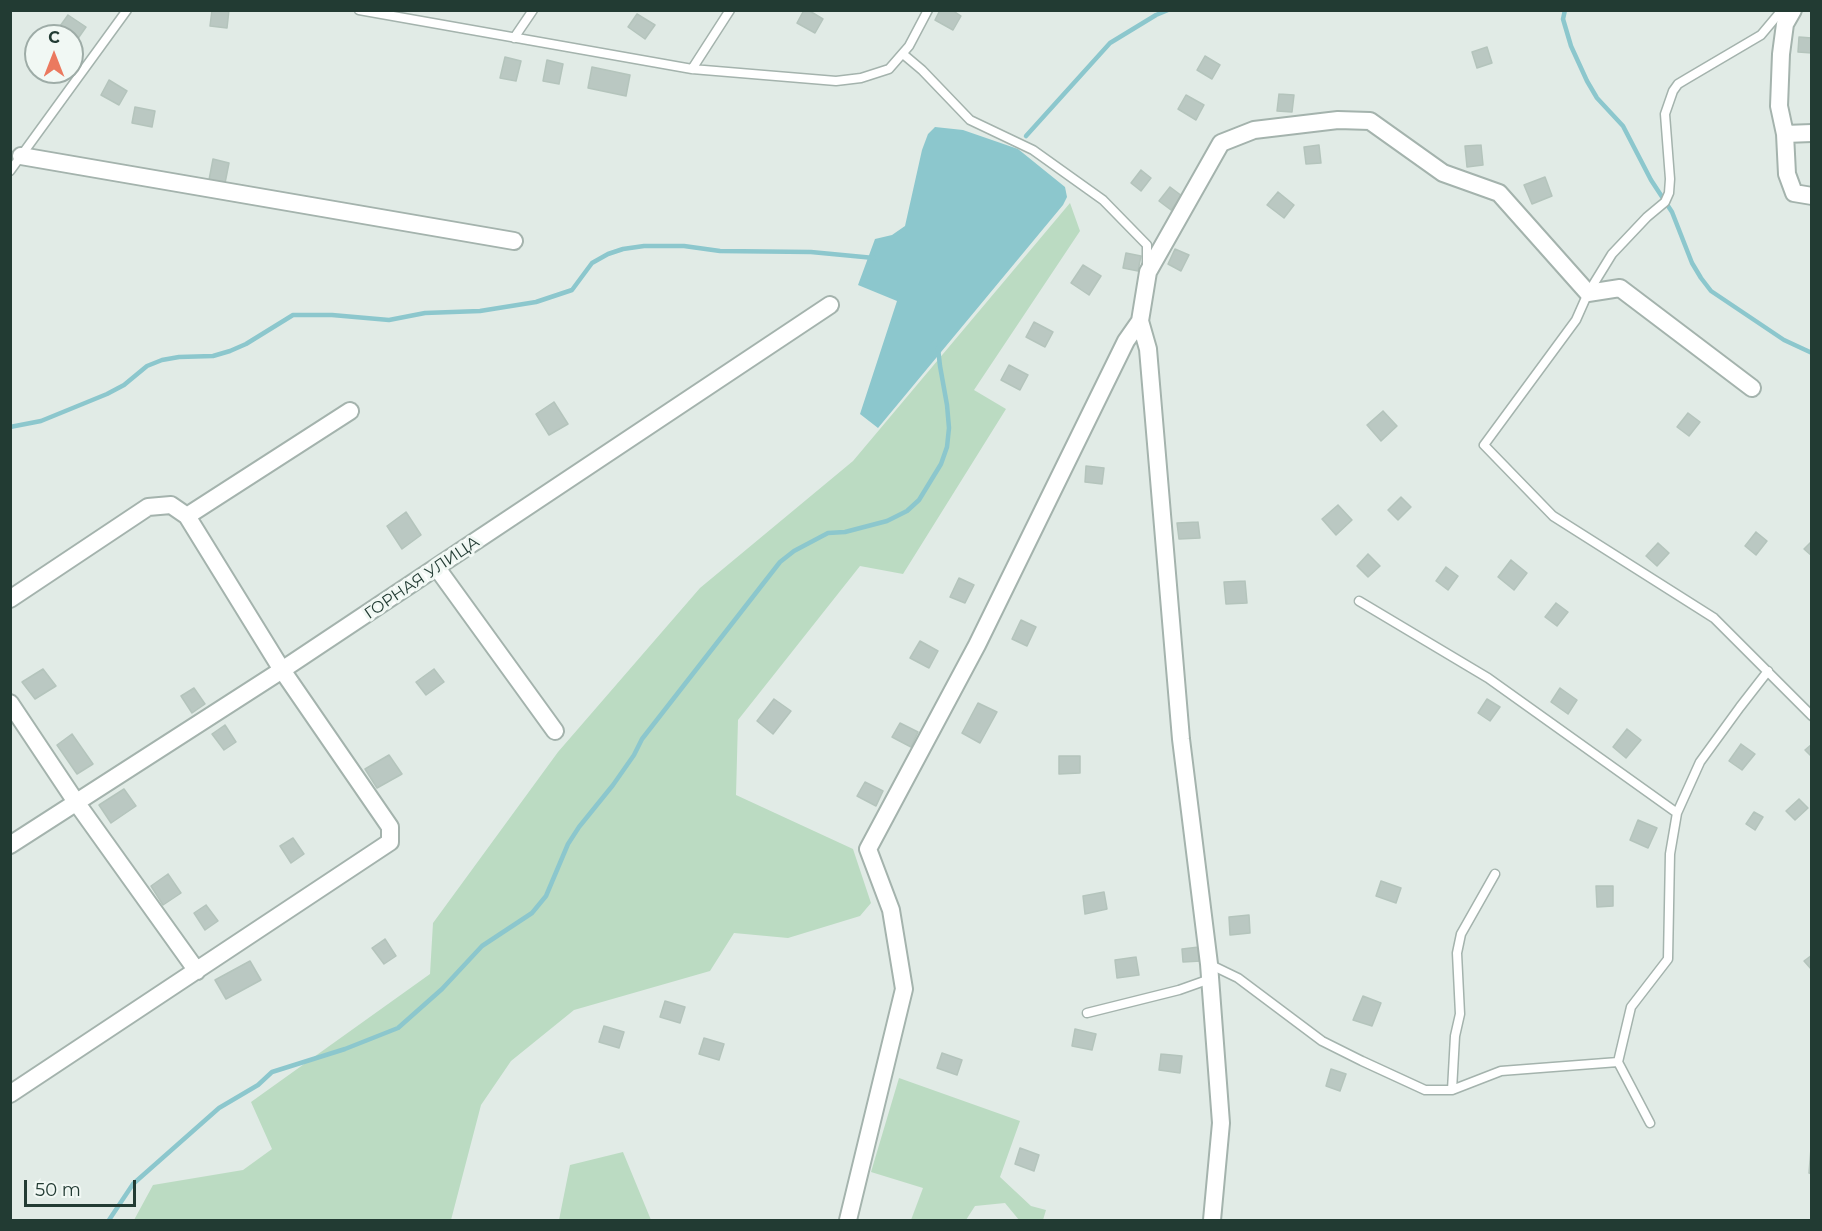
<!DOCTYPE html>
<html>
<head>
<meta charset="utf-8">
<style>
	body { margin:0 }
	#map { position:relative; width:1822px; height:1231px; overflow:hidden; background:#e1ebe6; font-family:Montserrat,sans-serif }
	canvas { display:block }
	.frame { position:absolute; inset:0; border:12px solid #223b33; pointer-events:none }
	.north { position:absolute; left:24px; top:24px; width:60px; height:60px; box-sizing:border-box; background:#f1f8f4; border:2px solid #9eaca7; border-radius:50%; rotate:0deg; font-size:16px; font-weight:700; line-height:24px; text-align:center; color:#223b33 }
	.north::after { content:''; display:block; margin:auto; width:21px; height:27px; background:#eb795f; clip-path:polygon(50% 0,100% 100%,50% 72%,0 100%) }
	.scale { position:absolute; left:24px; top:1180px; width:112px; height:27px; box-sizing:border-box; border:3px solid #223b33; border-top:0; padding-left:8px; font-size:18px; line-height:21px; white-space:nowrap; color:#223b33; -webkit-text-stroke:4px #f1f8f4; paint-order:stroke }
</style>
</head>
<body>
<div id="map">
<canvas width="1822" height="1231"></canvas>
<div class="frame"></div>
<div class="north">С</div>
<div class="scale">50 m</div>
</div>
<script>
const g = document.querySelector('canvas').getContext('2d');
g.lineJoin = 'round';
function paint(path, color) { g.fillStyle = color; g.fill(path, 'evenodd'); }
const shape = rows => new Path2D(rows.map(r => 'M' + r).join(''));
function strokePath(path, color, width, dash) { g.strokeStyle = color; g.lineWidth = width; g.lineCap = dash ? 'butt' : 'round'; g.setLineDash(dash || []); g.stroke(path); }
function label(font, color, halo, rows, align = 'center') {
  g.font = font + ' Montserrat,sans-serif'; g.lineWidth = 6; g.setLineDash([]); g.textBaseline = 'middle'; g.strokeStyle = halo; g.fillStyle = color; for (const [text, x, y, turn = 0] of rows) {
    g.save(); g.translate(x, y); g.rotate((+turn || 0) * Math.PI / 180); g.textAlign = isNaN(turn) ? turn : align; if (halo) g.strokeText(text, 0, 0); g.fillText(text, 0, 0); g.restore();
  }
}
paint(shape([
	[1070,203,1080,231,974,390,1006,409,903,574,860,566,738,720,736,795,853,849,871,903,860,916,788,938,734,933,710,971,574,1010,511,1061,481,1105,451,1220,134,1220,153,1185,243,1170,272,1149,251,1102,430,974,433,923,558,752,700,588,853,461],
	[899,1078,1020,1121,1000,1177,1031,1206,1046,1210,1043,1220,1019,1220,1005,1203,975,1206,966,1220,911,1220,923,1188,871,1172],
	[623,1152,651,1220,559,1220,570,1165]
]), '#bbdbc2');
paint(shape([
	[935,127,963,130,1018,149,1065,187,1067,197,1063,205,878,428,860,414,897,301,858,285,875,239,892,235,905,226,922,150,928,134]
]), '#8cc7cd');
strokePath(shape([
	[1565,10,1563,19,1571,46,1587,81,1597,98,1623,126,1651,180,1672,212,1692,263,1701,278,1711,291,1784,340,1812,353],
	[1026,136,1110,43,1156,15,1168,10],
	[10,427,41,421,107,394,124,385,147,366,162,360,179,357,213,356,230,351,246,344,293,315,332,315,389,320,425,313,480,311,536,302,572,290,592,263,608,254,623,249,644,246,684,246,720,251,811,252,874,258],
	[109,1220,133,1184,219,1108,258,1085,272,1072,345,1049,398,1028,442,989,482,946,532,913,546,896,568,844,579,827,613,785,634,755,642,739,780,562,794,551,828,533,845,532,887,521,907,511,919,500,941,464,947,447,949,428,947,405,940,366,938,348]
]), '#8cc7cd', 4.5);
const building = shape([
	[212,10,229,10,227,28,210,26,212,10],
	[804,10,808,10,823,19,815,33,797,23,804,10],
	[940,10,952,10,961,16,953,30,935,20,940,10],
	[637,14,655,25,645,39,628,27,637,14],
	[68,15,86,27,72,47,72,36,53,36,68,15],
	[1799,37,1812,38,1812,53,1798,52,1799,37],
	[1487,47,1492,63,1477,68,1472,52,1487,47],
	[1205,56,1220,65,1212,79,1197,70,1205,56],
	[505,57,521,61,516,81,500,78,505,57],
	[547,60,563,64,559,84,543,81,547,60],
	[592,67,630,75,626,96,588,88,592,67],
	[109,80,127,91,119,105,101,95,109,80],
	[1279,94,1294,95,1292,112,1277,111,1279,94],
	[1186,95,1204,105,1196,120,1178,109,1186,95],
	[135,107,155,111,152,127,132,123,135,107],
	[1319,145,1321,163,1306,164,1304,147,1319,145],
	[1481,145,1483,165,1467,167,1465,146,1481,145],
	[213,159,229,163,225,183,209,180,213,159],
	[1141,170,1151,178,1141,191,1131,183,1141,170],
	[1545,177,1552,196,1532,204,1524,185,1545,177],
	[1170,187,1182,196,1171,210,1159,201,1170,187],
	[1278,192,1294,205,1284,218,1267,205,1278,192],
	[1175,249,1189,255,1181,271,1168,264,1175,249],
	[1126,253,1141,256,1138,271,1123,268,1126,253],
	[1083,265,1101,276,1089,295,1071,283,1083,265],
	[1034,322,1053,332,1045,347,1026,337,1034,322],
	[1009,365,1028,375,1020,390,1001,380,1009,365],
	[554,402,568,424,549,435,536,414,554,402],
	[1383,411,1397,426,1381,441,1367,425,1383,411],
	[1688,413,1700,422,1689,436,1677,427,1688,413],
	[1086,466,1104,468,1102,484,1085,482,1086,466],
	[1401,497,1411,507,1398,520,1388,510,1401,497],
	[1338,505,1352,520,1336,535,1322,519,1338,505],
	[406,512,421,535,402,549,387,526,406,512],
	[1198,522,1200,538,1179,539,1177,523,1198,522],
	[1756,532,1767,541,1756,555,1745,546,1756,532],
	[1812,541,1812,556,1804,549,1812,541],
	[1658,543,1669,553,1657,566,1646,556,1658,543],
	[1368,554,1380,566,1368,577,1357,566,1368,554],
	[1511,560,1527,573,1514,590,1498,577,1511,560],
	[1446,567,1458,576,1448,590,1436,581,1446,567],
	[959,578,974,585,965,603,950,597,959,578],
	[1245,581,1247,603,1226,604,1224,582,1245,581],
	[1556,603,1568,612,1557,626,1545,617,1556,603],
	[1021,620,1036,627,1027,646,1012,639,1021,620],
	[920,641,938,651,929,668,910,658,920,641],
	[43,669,56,686,35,699,22,682,43,669],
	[434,669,444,682,426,695,416,682,434,669],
	[194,688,205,704,192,713,181,696,194,688],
	[1560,688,1577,700,1568,714,1551,702,1560,688],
	[774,699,791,711,773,734,757,721,774,699],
	[1487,699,1500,707,1490,721,1478,713,1487,699],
	[978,703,997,712,980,743,962,733,978,703],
	[900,723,918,732,911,747,892,737,900,723],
	[225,725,236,742,224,750,212,734,225,725],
	[1627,729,1641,740,1626,758,1613,747,1627,729],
	[72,734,93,764,77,774,57,745,72,734],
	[1741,744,1755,754,1742,770,1729,761,1741,744],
	[1812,744,1812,757,1805,750,1812,744],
	[389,755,402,774,377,788,365,769,389,755],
	[1059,756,1080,756,1080,773,1059,774,1059,756],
	[865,782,883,791,876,806,857,796,865,782],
	[124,789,136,806,111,823,99,805,124,789],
	[1799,799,1808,808,1795,820,1786,811,1799,799],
	[1754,812,1763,817,1755,830,1746,824,1754,812],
	[1638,820,1657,828,1648,848,1630,840,1638,820],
	[293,838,304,854,291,863,280,846,293,838],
	[168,874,181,893,163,905,151,886,168,874],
	[1381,881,1401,888,1396,903,1376,896,1381,881],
	[1596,886,1613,886,1613,906,1597,907,1596,886],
	[1104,892,1107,909,1085,914,1083,896,1104,892],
	[206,905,218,921,205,930,194,913,206,905],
	[1249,915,1250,933,1230,935,1229,917,1249,915],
	[385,939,396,956,384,964,372,948,385,939],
	[1199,947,1201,961,1183,962,1182,949,1199,947],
	[1812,955,1812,970,1804,961,1812,955],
	[1136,957,1139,975,1117,978,1115,960,1136,957],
	[250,961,261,980,226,999,215,980,250,961],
	[1363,996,1381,1003,1372,1026,1353,1020,1363,996],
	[665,1001,685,1007,680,1023,660,1017,665,1001],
	[604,1026,624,1032,619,1048,599,1042,604,1026],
	[1075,1029,1096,1034,1092,1050,1072,1046,1075,1029],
	[704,1038,724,1044,719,1060,699,1054,704,1038],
	[942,1053,962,1060,957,1075,937,1068,942,1053],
	[1161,1054,1182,1056,1180,1073,1159,1070,1161,1054],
	[1331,1069,1346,1074,1340,1091,1326,1086,1331,1069],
	[1020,1148,1039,1155,1034,1171,1015,1164,1020,1148],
	[1811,1148,1812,1148,1812,1174,1809,1173,1811,1148]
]);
paint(building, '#bac8c2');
strokePath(building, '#b4c4bc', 1.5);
const lane = shape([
	[359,10,692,69,836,81,861,78,889,69,909,46,928,10],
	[1782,10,1761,35,1688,78,1678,84,1673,91,1665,114,1670,179,1669,193,1665,202,1647,217,1612,254,1588,293,1576,320,1484,445,1553,516,1714,618,1812,716],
	[514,38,533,10],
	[903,54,922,70,970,120,1033,150,1103,200,1147,245,1147,268],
	[692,69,730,10],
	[10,171,127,10],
	[1359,601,1488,678,1677,813],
	[1209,964,1238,978,1322,1041,1362,1061,1425,1090,1452,1090,1501,1071,1618,1062],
	[1087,1013,1179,990,1210,979],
	[1452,1090,1455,1036,1460,1014,1457,953,1461,934,1495,874],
	[1650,1123,1618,1062,1631,1007,1668,959,1670,854,1677,813,1700,762,1740,707,1768,671]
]);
const street = shape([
	[1793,10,1785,24,1781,54,1779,106,1785,134,1787,174,1794,193,1812,196],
	[1785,134,1812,133],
	[21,156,514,241],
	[1140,321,1148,349,1181,739,1209,964,1221,1123,1212,1220],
	[437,568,555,731],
	[10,599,148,507,171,505,187,516,350,411],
	[10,703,76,802,197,971],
	[10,845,282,670,830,305],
	[10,1094,390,842,390,827,282,670,187,516],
	[848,1220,904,989,891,910,868,849,977,645,1126,341,1140,321,1148,272,1221,143,1254,130,1338,120,1370,121,1443,173,1499,193,1588,293,1620,288,1752,388]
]);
strokePath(lane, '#a4b3ad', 11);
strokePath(street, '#a4b3ad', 20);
strokePath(lane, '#fff', 8);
strokePath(street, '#fff', 16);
label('16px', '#223b33', '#f1f8f4', [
	["ГОРНАЯ УЛИЦА",422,578,-34]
]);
</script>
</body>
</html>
